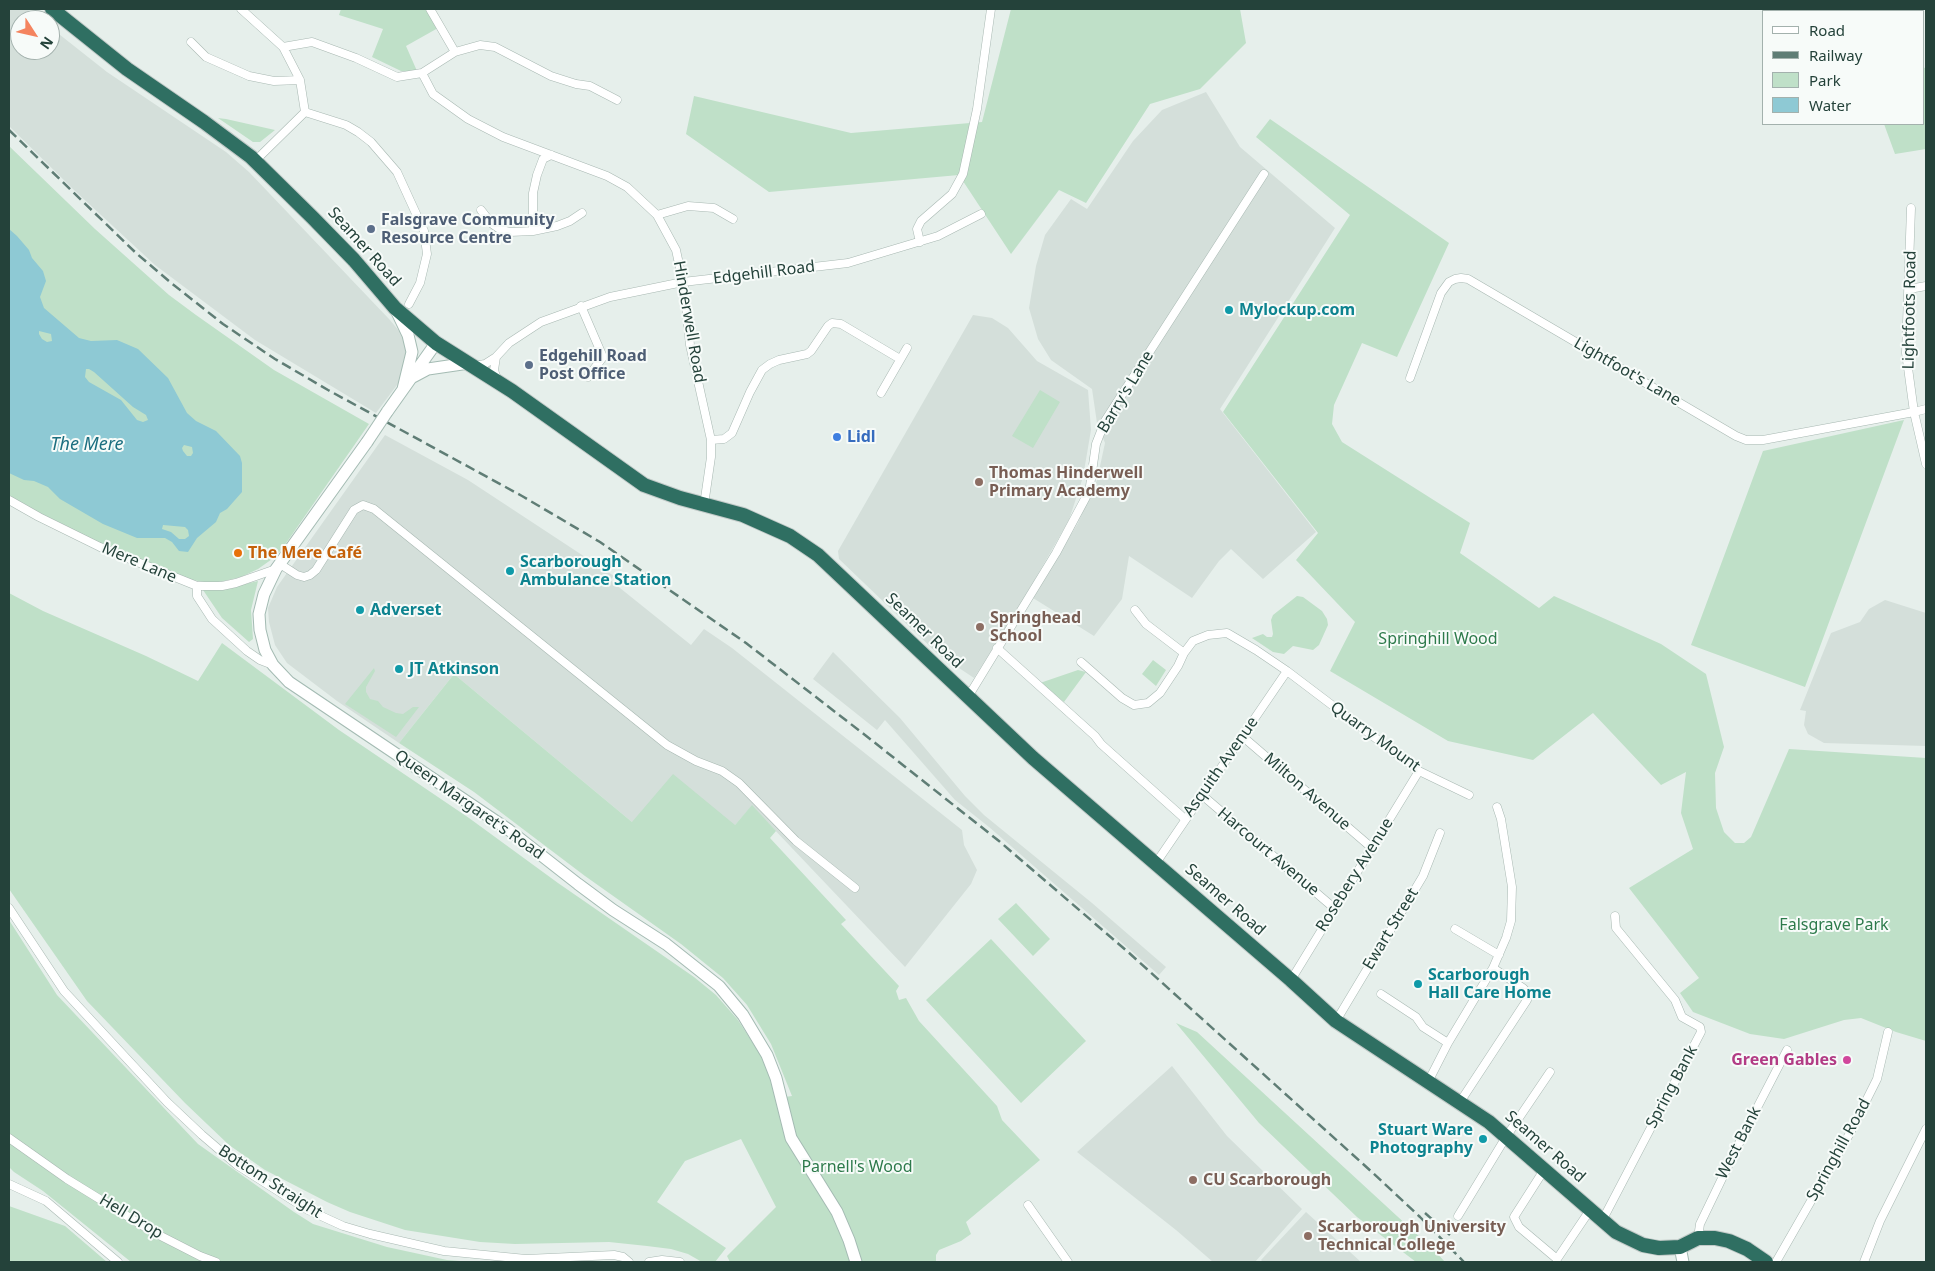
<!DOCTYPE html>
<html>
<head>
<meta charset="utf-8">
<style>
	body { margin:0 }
	#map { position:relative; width:1935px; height:1271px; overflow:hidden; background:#e6efeb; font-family:"Noto Sans",sans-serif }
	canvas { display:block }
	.frame { position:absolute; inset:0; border:10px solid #24423a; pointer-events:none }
	.legend { position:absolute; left:1762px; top:10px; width:162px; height:115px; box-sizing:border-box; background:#f7fbf9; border:1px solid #a3b1ad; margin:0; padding:6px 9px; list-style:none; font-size:15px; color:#24423a }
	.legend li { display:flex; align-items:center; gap:10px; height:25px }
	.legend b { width:25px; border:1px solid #a3b1ad }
	.north { position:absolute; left:10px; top:10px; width:50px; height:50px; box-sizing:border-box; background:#f7fbf9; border:1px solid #a3b1ad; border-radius:50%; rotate:125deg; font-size:14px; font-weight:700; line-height:20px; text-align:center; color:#24423a }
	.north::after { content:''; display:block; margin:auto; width:18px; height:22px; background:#f4845f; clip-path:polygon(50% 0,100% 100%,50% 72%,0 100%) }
</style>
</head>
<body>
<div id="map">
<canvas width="1935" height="1271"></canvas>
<div class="frame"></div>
<ul class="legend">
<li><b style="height:6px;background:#fff"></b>Road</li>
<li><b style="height:6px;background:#5f7d75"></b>Railway</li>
<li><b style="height:14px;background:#bfe0c8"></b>Park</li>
<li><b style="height:14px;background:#8ec9d4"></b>Water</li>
</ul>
<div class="north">N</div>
</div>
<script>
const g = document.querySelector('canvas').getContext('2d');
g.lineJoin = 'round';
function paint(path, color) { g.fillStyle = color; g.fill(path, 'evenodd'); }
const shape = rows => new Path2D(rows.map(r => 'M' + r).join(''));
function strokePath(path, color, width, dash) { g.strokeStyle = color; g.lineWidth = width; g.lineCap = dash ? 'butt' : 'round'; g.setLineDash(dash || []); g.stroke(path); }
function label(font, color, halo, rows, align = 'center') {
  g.font = font + ' "Noto Sans",sans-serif'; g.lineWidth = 4; g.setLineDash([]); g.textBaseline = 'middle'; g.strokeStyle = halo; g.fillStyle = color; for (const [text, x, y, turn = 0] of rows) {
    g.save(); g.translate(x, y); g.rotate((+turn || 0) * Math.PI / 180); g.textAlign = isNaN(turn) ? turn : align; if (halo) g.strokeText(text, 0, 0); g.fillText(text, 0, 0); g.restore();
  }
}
paint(shape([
	[9,9,27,9,42,20,20,20,20,50,50,50,50,27,107,72,226,152,249,172,389,319,400,332,404,340,407,359,400,381,376,413,255,340,155,265,74,190,9,126],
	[1206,92,1240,147,1335,228,1220,409,1316,532,1263,579,1231,549,1219,561,1192,598,1129,556,1122,599,1094,636,1033,598,1078,523,1097,480,1105,443,1097,423,1092,389,1051,360,1038,339,1029,308,1036,266,1045,235,1071,199,1087,209,1133,141,1162,110],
	[973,315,992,318,1008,328,1037,361,1088,390,1091,430,1083,477,1069,520,1023,600,974,678,938,654,839,559,838,551],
	[385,435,468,480,614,576,610,580,691,645,704,629,732,648,962,830,964,845,977,870,971,884,905,967,752,806,735,825,632,822,454,674,399,743,337,701,287,663,275,645,269,622,268,608,277,587],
	[1885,600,1926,613,1926,746,1824,743,1808,734,1804,725,1806,711,1800,710,1831,633,1860,622,1869,609],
	[833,652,900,718,965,796,984,815,1092,903,1166,967,1159,975,989,827,955,800,885,720,877,730,813,679],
	[1172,1066,1227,1136,1302,1209,1255,1262,1213,1262,1176,1230,1077,1152],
	[1306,1212,1361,1262,1263,1262,1261,1260]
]), '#d4dfda');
paint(shape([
	[341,9,426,9,438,28,406,46,417,71,401,71,372,57,383,29,339,15],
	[1011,9,1240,9,1246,43,1200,89,1150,104,1086,203,1059,190,1011,254,959,175,769,192,686,134,694,96,851,133,982,122],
	[1926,67,1926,149,1895,154,1884,124,1924,124,1924,68],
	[218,118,226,119,275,130,260,142,253,142],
	[1270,119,1449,243,1397,357,1362,343,1334,405,1332,424,1342,442,1470,523,1460,553,1539,608,1554,596,1661,644,1706,674,1724,747,1715,773,1716,808,1724,832,1735,843,1744,843,1751,837,1789,749,1926,758,1926,1041,1896,1032,1861,1018,1844,1020,1784,1039,1750,1034,1693,1012,1680,993,1699,978,1629,888,1693,849,1681,813,1686,772,1661,785,1593,713,1533,760,1448,741,1330,671,1355,622,1296,560,1318,533,1223,412,1350,215,1256,137],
	[9,146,95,229,169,295,196,315,274,370,369,424,282,549,275,557,258,569,241,577,224,581,211,583,192,580,120,553,61,525,9,497],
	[1040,390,1060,402,1033,448,1012,436],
	[1904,420,1805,687,1691,645,1763,451],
	[258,581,251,610,253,639,249,642,222,618,203,590,219,590],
	[9,593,43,611,146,656,198,681,222,643,339,730,469,818,558,883,694,977,716,995,738,1020,763,1059,770,1073,777,1098,792,1096,771,1044,747,1005,723,978,681,944,585,876,474,792,399,743,454,674,632,822,673,774,735,825,752,805,776,831,770,838,846,920,841,924,899,986,896,991,899,1000,906,998,919,1021,997,1106,1002,1120,1040,1160,966,1222,971,1234,961,1241,939,1250,936,1255,936,1262,730,1262,727,1256,776,1207,741,1139,685,1161,657,1202,726,1248,715,1262,702,1262,688,1254,671,1249,647,1246,609,1242,515,1244,480,1242,405,1230,350,1212,327,1202,265,1170,229,1145,185,1103,87,1001,9,889],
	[1297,596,1303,597,1322,611,1327,619,1328,625,1319,645,1313,650,1293,646,1284,654,1273,652,1252,638,1263,634,1267,637,1272,637,1273,634,1271,620,1273,615],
	[1153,660,1166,670,1156,686,1142,674],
	[374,668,375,671,366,687,366,692,370,699,378,701,383,707,396,713,403,714,413,707,419,707,396,737,345,704],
	[1078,670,1086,672,1064,702,1040,683],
	[1016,903,1050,939,1033,956,998,919],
	[9,920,57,995,198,1144,294,1212,313,1224,387,1247,447,1260,473,1262,131,1262,43,1191,14,1172,9,1167],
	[991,939,1086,1041,1021,1103,926,1000],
	[1176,1023,1197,1032,1435,1251,1445,1262,1416,1262,1357,1217,1259,1123],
	[9,1206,65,1226,107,1262,9,1262]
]), '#bfe0c8');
paint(shape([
	[9,229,17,236,29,250,32,258,43,271,46,281,40,297,44,308,79,338,91,341,117,340,138,349,168,378,187,413,196,421,216,431,240,456,242,463,242,492,227,509,220,513,216,522,197,538,188,552,179,551,172,542,165,538,137,538,103,524,60,499,48,487,34,481,24,480,9,473],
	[39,331,51,334,52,341,47,342,42,339,39,334],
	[86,369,89,369,94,372,133,407,146,415,148,420,143,422,137,420,121,400,89,382,85,377],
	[184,445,192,447,193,453,191,456,187,456,183,451,182,448],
	[163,525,185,527,188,530,189,536,185,539,179,539,171,532,162,529]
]), '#8ec9d4');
const street = shape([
	[241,9,283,47,300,80,305,112],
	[430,9,455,52],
	[191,42,206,57,249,76,274,81,300,80],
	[283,47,312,42,356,58,397,77,422,73,455,52,480,45,495,47,551,76,576,84,590,86,617,100],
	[422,73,433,94,468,119,503,137,607,176,627,187,657,215,676,250,684,287,690,345,711,440,711,457,704,505],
	[551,155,543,159,537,175,533,193,533,231,557,226,570,221,582,213],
	[255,161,305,112,346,125,358,132,371,142,397,172,424,231,427,254,420,283,409,304],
	[481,210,491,223,501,230,510,232,533,231],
	[657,215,688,206,714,208,733,219],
	[920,242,917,229,921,221,952,194,963,174,977,109,991,9],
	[1909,289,1926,286],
	[581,306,603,357,588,377],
	[496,357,509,343,541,322,610,297,683,282,848,263,938,236,981,214],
	[474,366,485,364,496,357,494,370,497,380],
	[1410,378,1441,293,1449,282,1455,279,1461,278,1468,279,1736,436,1746,440,1763,440,1914,412,1906,353,1911,208],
	[881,393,907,348],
	[1926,409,1914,412,1926,464],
	[711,440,724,439,732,433,750,392,762,370,770,364,779,360,807,354,811,351,828,326,832,323,841,324,900,359],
	[9,500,39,517,100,547,197,586,222,586,236,583,276,569],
	[280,564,297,575,304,577,310,575,316,570,354,510,363,505,374,509,667,745,696,761,722,771,739,783,796,841,855,888],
	[197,586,197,596,212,619,247,651,260,660,273,665],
	[1135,610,1146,624,1184,653],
	[997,648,1095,736,1101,744,1185,819],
	[1081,662,1122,698,1134,705,1148,703,1160,693,1178,666,1184,653,1193,641,1208,635,1227,633,1256,650,1287,671,1419,771,1469,795],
	[968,697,1056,553,1086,497,1090,486,1096,444,1105,421,1264,174],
	[1242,736,1372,848],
	[1202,795,1334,908],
	[1156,863,1287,671],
	[9,908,64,991,167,1102,202,1135,237,1165,308,1210,343,1226,370,1234,444,1251,526,1259,614,1255,623,1257,629,1262],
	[1455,929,1499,955],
	[1291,980,1419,771],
	[1381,994,1416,1017,1423,1027,1448,1043],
	[1336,1021,1423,876,1440,833],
	[1428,1082,1448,1043,1493,968,1506,938,1511,921,1512,887,1501,819,1497,807],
	[1460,1102,1527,1000,1528,993,1523,988,1493,968],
	[9,1138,67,1179,153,1232,200,1256,216,1262],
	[1544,1170,1514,1217,1519,1227,1557,1259,1590,1210],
	[9,1184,46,1201,118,1262],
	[1028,1205,1068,1262],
	[1458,1216,1506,1137,1550,1072],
	[1602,1221,1701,1032,1700,1027,1682,1017,1675,1000,1616,928,1615,916],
	[1698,1238,1700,1224,1743,1135,1787,1050],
	[649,1262,662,1260,680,1262],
	[1776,1262,1850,1133,1877,1079,1888,1032],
	[1864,1262,1880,1221,1926,1129]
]);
const secondary = shape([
	[396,310,408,335,412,352,403,389],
	[413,377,428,369,469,363],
	[387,412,436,343],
	[367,442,276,569,264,594,259,614,260,630,265,650,273,665,289,682,509,830,578,884,613,910,666,944,719,986,743,1015,767,1055,776,1078,791,1138,837,1212,849,1240,856,1262],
	[1680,1247,1683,1262]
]);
const highway = shape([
	[52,9,127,69,204,122,251,157,313,218,354,260,395,308,436,343,512,391,644,485,680,498,743,515,790,536,818,555,1033,758,1291,980,1336,1021,1489,1122,1616,1232,1643,1245,1659,1248,1680,1247,1698,1238,1715,1238,1729,1241,1747,1249,1766,1262]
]);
strokePath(street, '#a8b8b2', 9);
strokePath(secondary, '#a4bbb3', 13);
strokePath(highway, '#c2cac8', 16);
strokePath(street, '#fff', 8);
strokePath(secondary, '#fff', 11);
strokePath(highway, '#2f6f62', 14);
strokePath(shape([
	[9,130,136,253,170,282,223,324,275,359,328,390,522,496,600,542,746,643,865,735,999,841,1128,952,1373,1173,1420,1217,1464,1262],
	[1425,1213,1450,1235]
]), '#5f7d75', 2.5, [10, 5]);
const secondaryBridge = shape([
	[367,442,387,412]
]);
strokePath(secondaryBridge, '#a4bbb3', 13, []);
strokePath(secondaryBridge, '#fff', 11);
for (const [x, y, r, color] of [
	[371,229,5,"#5c6f8a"],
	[1229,310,5,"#0f9aa8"],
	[529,365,5,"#5c6f8a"],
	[837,437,5,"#3f7fe0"],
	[979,482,5,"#8d6e63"],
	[238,553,5,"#e8710a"],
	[510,571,5,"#0f9aa8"],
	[360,610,5,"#0f9aa8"],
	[980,627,5,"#8d6e63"],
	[399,669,5,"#0f9aa8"],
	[1418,984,5,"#0f9aa8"],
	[1847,1060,5,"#d1479c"],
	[1483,1139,5,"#0f9aa8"],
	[1193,1180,5,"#8d6e63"],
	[1308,1236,5,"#8d6e63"]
]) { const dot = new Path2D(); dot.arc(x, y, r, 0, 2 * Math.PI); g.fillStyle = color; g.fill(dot); strokePath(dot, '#f7fbf9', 2); }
label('bold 16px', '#4e5e75', '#f7fbf9', [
	["Falsgrave Community",381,220],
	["Resource Centre",381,238],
	["Edgehill Road",539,356],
	["Post Office",539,374]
], 'left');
label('16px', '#24423a', '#f7fbf9', [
	["Seamer Road",364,247,48],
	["Edgehill Road",764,273,-7],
	["Lightfoots Road",1910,310,-89],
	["Hinderwell Road",689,322,80],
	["Lightfoot's Lane",1627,372,30],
	["Barry's Lane",1126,392,-59],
	["Mere Lane",139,563,23],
	["Seamer Road",924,631,44],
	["Quarry Mount",1375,737,36],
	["Asquith Avenue",1221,767,-55],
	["Milton Avenue",1307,792,41],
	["Queen Margaret's Road",469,805,35],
	["Harcourt Avenue",1268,852,40],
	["Rosebery Avenue",1355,875,-58],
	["Seamer Road",1225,900,41],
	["Ewart Street",1391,929,-59],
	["Spring Bank",1672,1087,-62],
	["West Bank",1739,1143,-63],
	["Seamer Road",1545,1147,41],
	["Springhill Road",1839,1150,-61],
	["Bottom Straight",270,1182,33],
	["Hell Drop",131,1217,31]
]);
label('bold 16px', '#0d838f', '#f7fbf9', [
	["Mylockup.com",1239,310],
	["Scarborough",520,562],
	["Ambulance Station",520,580],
	["Adverset",370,610],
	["JT Atkinson",409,669],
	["Scarborough",1428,975],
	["Hall Care Home",1428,993],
	["Stuart Ware",1473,1130,"right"],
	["Photography",1473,1148,"right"]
], 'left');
label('bold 16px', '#366cbe', '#f7fbf9', [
	["Lidl",847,437]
], 'left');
label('bold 16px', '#785e54', '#f7fbf9', [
	["Thomas Hinderwell",989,473],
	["Primary Academy",989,491],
	["Springhead",990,618],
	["School",990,636],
	["CU Scarborough",1203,1180],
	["Scarborough University",1318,1227],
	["Technical College",1318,1245]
], 'left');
label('bold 16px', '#c56008', '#f7fbf9', [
	["The Mere Café",248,553]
], 'left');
label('16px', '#2d7a4b', '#f7fbf9', [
	["Springhill Wood",1438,639],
	["Falsgrave Park",1834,925],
	["Parnell's Wood",857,1167]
]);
label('bold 16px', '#b23c85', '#f7fbf9', [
	["Green Gables",1837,1060]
], 'right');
label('italic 18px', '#1c6f80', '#f7fbf9', [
	["The Mere",87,445]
]);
</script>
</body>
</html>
